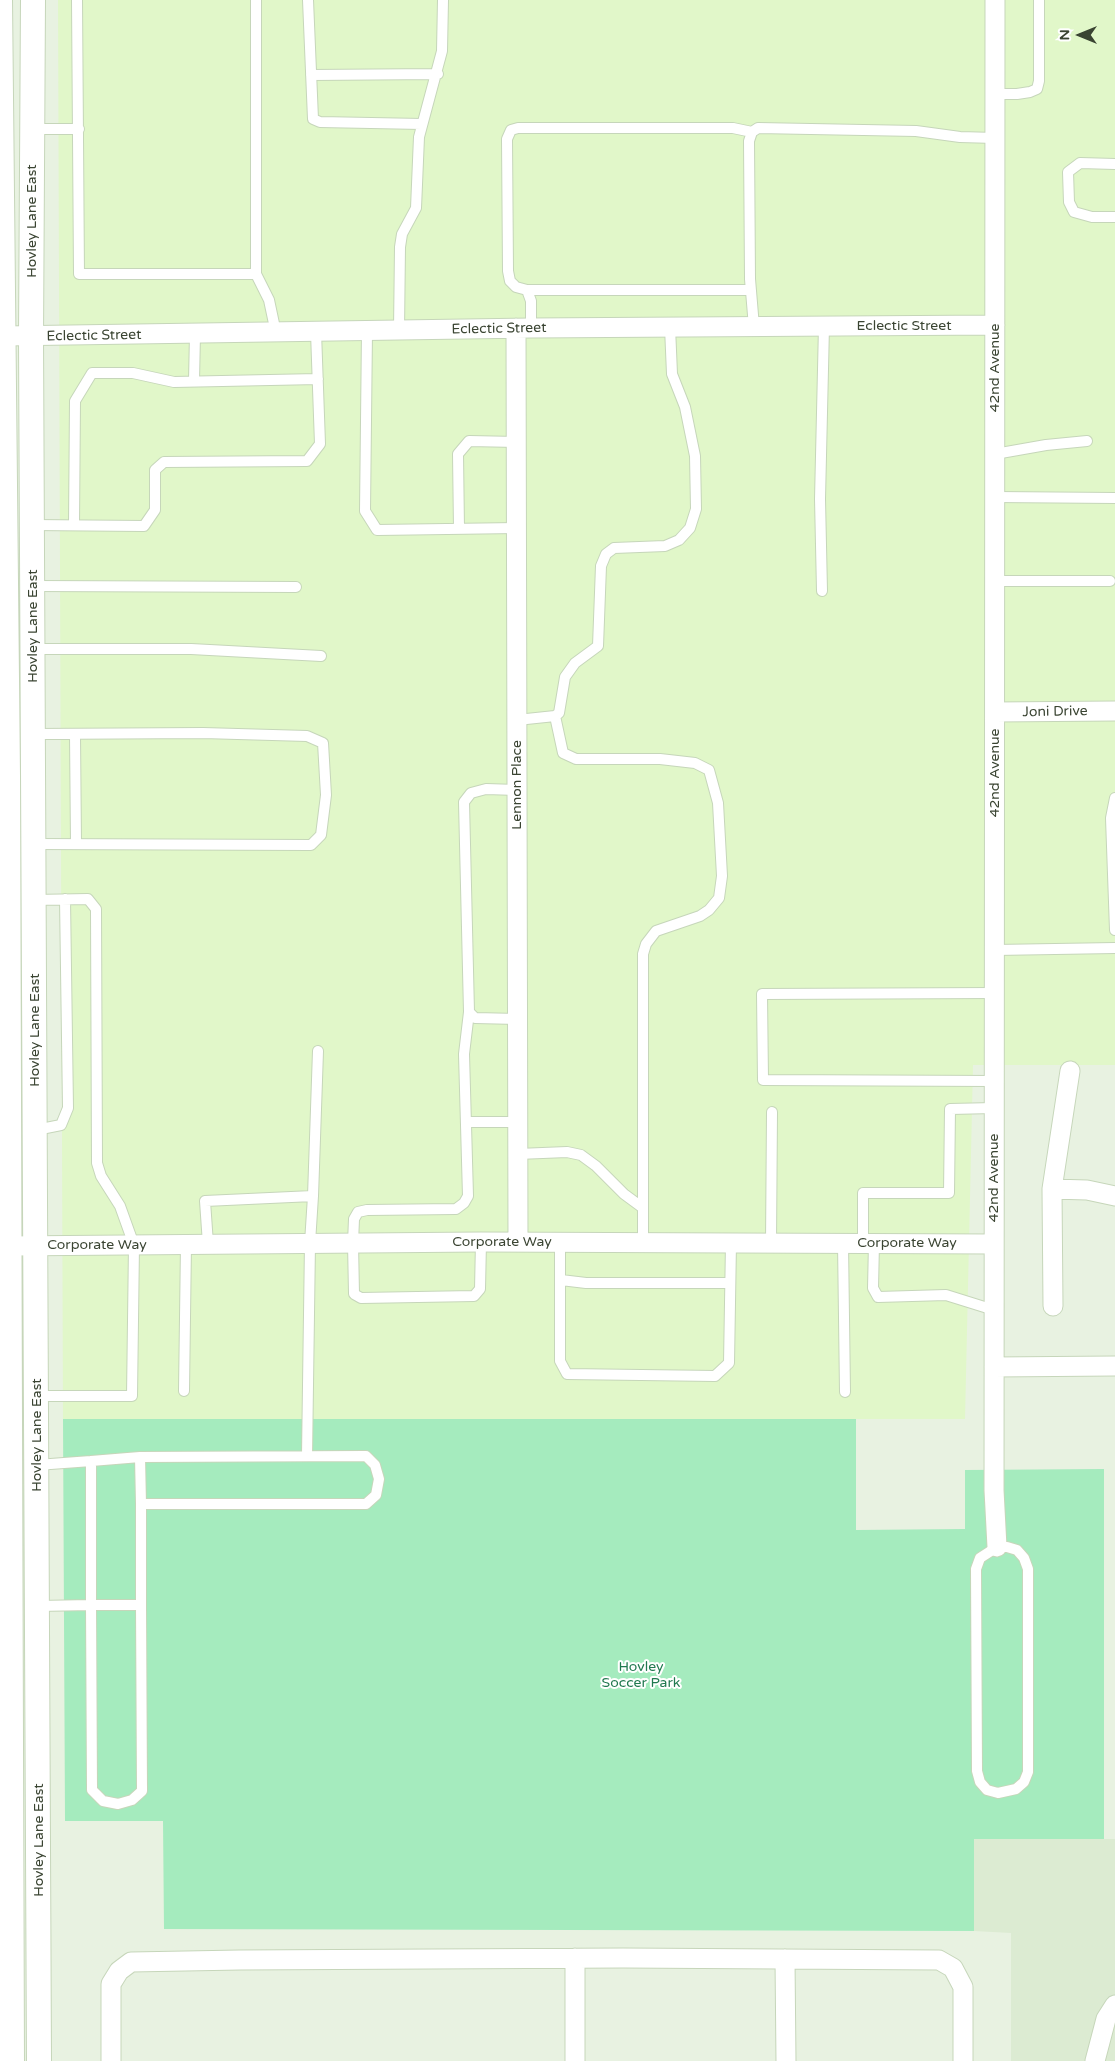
<!DOCTYPE html>
<html>
<head>
<meta charset="utf-8">
<style>
	body { margin:0 }
	#map { position:relative; width:1115px; height:2061px; overflow:hidden; background:#e8f2e1; font-family:"Varela Round",sans-serif }
	canvas { display:block }
	.north { position:absolute; left:1055px; top:10px; width:50px; height:50px; -webkit-text-stroke:4px #fff; paint-order:stroke; rotate:270deg; font-size:14px; font-weight:700; line-height:20px; text-align:center; color:#3a4432 }
	.north::after { content:''; display:block; margin:auto; width:18px; height:22px; background:#3a4432; clip-path:polygon(50% 0,100% 100%,50% 72%,0 100%) }
</style>
</head>
<body>
<div id="map">
<canvas width="1115" height="2061"></canvas>
<div class="north">N</div>
</div>
<script>
const g = document.querySelector('canvas').getContext('2d');
g.lineJoin = 'round';
function paint(path, color) { g.fillStyle = color; g.fill(path, 'evenodd'); }
const shape = rows => new Path2D(rows.map(r => 'M' + r).join(''));
function strokePath(path, color, width, dash) { g.strokeStyle = color; g.lineWidth = width; g.lineCap = dash ? 'butt' : 'round'; g.setLineDash(dash || []); g.stroke(path); }
function label(font, color, halo, rows, align = 'center') {
  g.font = font + ' "Varela Round",sans-serif'; g.lineWidth = 4; g.setLineDash([]); g.textBaseline = 'middle'; g.strokeStyle = halo; g.fillStyle = color; for (const [text, x, y, turn = 0] of rows) {
    g.save(); g.translate(x, y); g.rotate((+turn || 0) * Math.PI / 180); g.textAlign = isNaN(turn) ? turn : align; if (halo) g.strokeText(text, 0, 0); g.fillText(text, 0, 0); g.restore();
  }
}
paint(shape([
	[974,1839,1115,1839,1115,2061,1011,2061,1011,1933,974,1931]
]), '#dcebd2');
paint(shape([
	[58,0,1115,0,1115,1065,973,1065,965,1419,63,1419]
]), '#e1f7c9');
paint(shape([
	[63,1419,856,1419,856,1530,965,1529,965,1470,1104,1469,1104,1839,974,1839,974,1931,164,1929,163,1821,65,1821]
]), '#a5ebbe');
const service = shape([
	[77,0,79,274,256,274,256,0],
	[308,0,313,119,320,122,422,124],
	[311,75,438,74],
	[995,94,1017,94,1030,92,1037,89,1039,81,1039,0],
	[32,129,79,129],
	[1115,164,1080,163,1068,172,1069,202,1074,212,1092,217,1115,217],
	[256,274,269,300,276,333],
	[527,290,750,290],
	[754,327,750,279,749,141,752,132,758,128,916,131,960,137,995,138],
	[531,328,531,301,527,290,516,287,510,281,508,271,507,139,511,130,518,128,733,128,752,132],
	[399,330,400,247,402,234,416,208,419,137,442,51,443,0],
	[367,331,365,511,377,530,517,528],
	[194,381,195,334],
	[995,454,1046,445,1087,441],
	[995,497,1115,498],
	[32,525,144,526,155,510,155,470,164,462,307,461,320,444,316,332],
	[74,525,75,401,92,373,133,373,174,382,318,379],
	[459,529,458,454,469,441,517,442],
	[995,581,1110,581],
	[33,586,296,587],
	[822,591,820,499,824,326],
	[33,649,191,649,321,656],
	[555,716,563,753,576,759,660,759,695,763,709,770,718,803,722,876,719,898,709,910,700,916,656,931,646,944,643,954,643,1243],
	[517,720,555,716,559,713,565,677,575,663,598,646,601,566,606,554,614,548,665,546,679,540,690,528,696,509,695,456,685,407,672,374,670,327],
	[34,734,203,733,307,736,323,743,326,795,321,835,311,845,34,844],
	[75,735,76,844],
	[517,790,486,789,471,793,464,802,469,1012,475,1018,518,1019],
	[1115,798,1111,818,1115,930],
	[34,900,88,899,96,909,97,1163,101,1176,120,1206,134,1245,132,1396,37,1396],
	[995,950,1115,948],
	[469,1012,464,1054,468,1196,464,1203,456,1209,367,1210,358,1212,354,1219,353,1243,354,1294,361,1298,474,1296,480,1289,481,1242],
	[994,1081,763,1080,762,994,995,993],
	[466,1122,518,1122],
	[36,1130,61,1125,68,1108,65,899],
	[518,1154,567,1152,581,1155,596,1166,624,1194,643,1208],
	[313,1196,318,1051],
	[560,1242,560,1361,567,1374,715,1376,729,1363,731,1243],
	[771,1243,772,1112],
	[843,1243,845,1392],
	[863,1243,863,1193,949,1193,950,1109,994,1108],
	[874,1243,873,1288,878,1297,946,1295,994,1310],
	[208,1244,205,1201,313,1196,310,1243,307,1456],
	[561,1280,586,1283,730,1283],
	[184,1391,186,1244],
	[140,1457,141,1504],
	[37,1465,91,1461],
	[997,1547,1007,1547,1017,1550,1024,1558,1028,1569,1028,1772,1024,1782,1016,1789,998,1793,987,1790,980,1782,977,1771,976,1569,980,1558,997,1547],
	[38,1606,91,1605,91,1461,140,1457,366,1456,375,1465,379,1479,376,1495,366,1504,141,1504,141,1605,91,1605,92,1790,103,1801,118,1804,132,1800,142,1791,141,1605]
]);
const minor = shape([
	[995,0,994,1490,997,1547],
	[516,328,518,1242],
	[4,336,531,328,995,325],
	[995,712,1115,711],
	[1052,1189,1087,1190,1115,1196],
	[9,1246,481,1242,994,1244],
	[1053,1306,1052,1189,1070,1071],
	[994,1367,1115,1366],
	[575,1958,575,2061],
	[785,1959,786,2061],
	[111,2061,111,1984,119,1971,131,1962,240,1960,623,1958,939,1960,953,1968,963,1987,963,2061],
	[1095,2061,1106,2019,1115,2005]
]);
const tertiary = shape([
	[0,0,8,775,12,2061],
	[33,0,31,337,39,2061]
]);
strokePath(service, '#c6d6ba', 12);
strokePath(minor, '#c6d6ba', 21);
strokePath(tertiary, '#c6d6ba', 26);
strokePath(service, '#fff', 10);
strokePath(minor, '#fff', 19);
strokePath(tertiary, '#fff', 24);
label('14px', '#3a4432', '#fff', [
	["Hovley Lane East",32,221,-90],
	["Eclectic Street",904,326],
	["Eclectic Street",499,329,-1],
	["Eclectic Street",94,336,-1],
	["42nd Avenue",995,368,-90],
	["Hovley Lane East",33,626,-90],
	["Joni Drive",1055,712,-1],
	["42nd Avenue",995,773,-90],
	["Lennon Place",517,785,-90],
	["Hovley Lane East",35,1030,-90],
	["42nd Avenue",994,1178,-90],
	["Corporate Way",502,1242],
	["Corporate Way",907,1243],
	["Corporate Way",97,1245],
	["Hovley Lane East",37,1435,-90],
	["Hovley Lane East",39,1840,-90]
]);
label('14px', '#21794f', '#fff', [
	["Hovley",641,1667],
	["Soccer Park",641,1683]
]);
</script>
</body>
</html>
